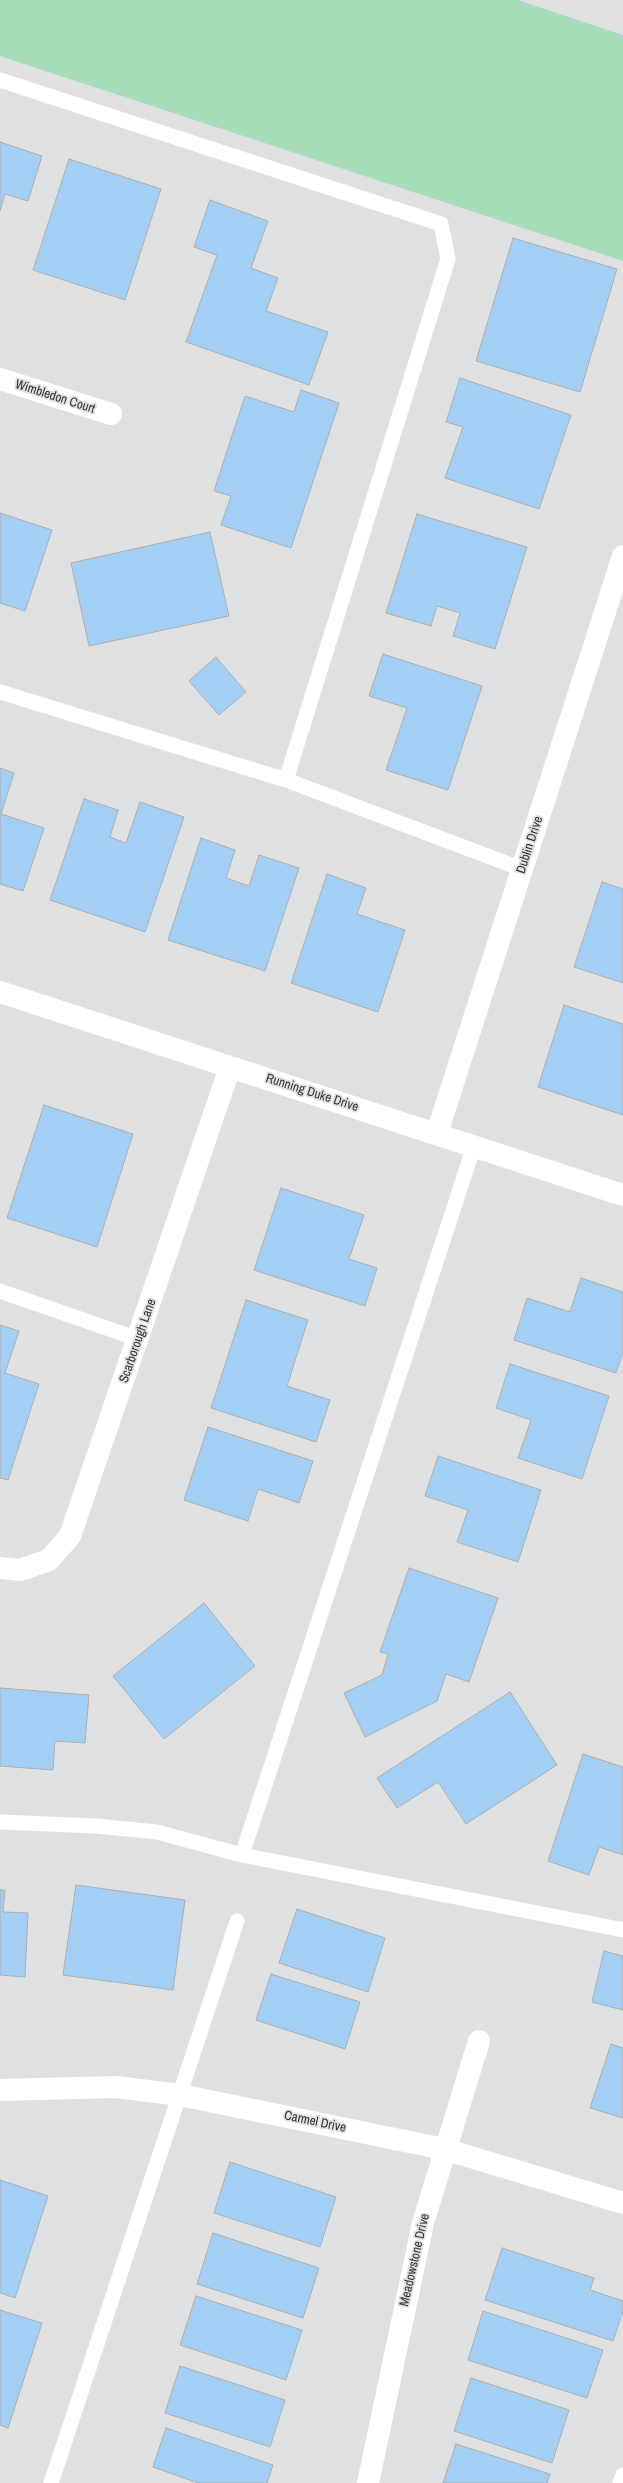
<!DOCTYPE html>
<html>
<head>
<meta charset="utf-8">
<style>
	body { margin:0 }
	canvas { display:block; background:#dfe0e1 }
</style>
</head>
<body>
<canvas width="623" height="2483"></canvas>
<script>
const g = document.querySelector('canvas').getContext('2d');
g.lineJoin = 'round';
function paint(path, color) { g.fillStyle = color; g.fill(path, 'evenodd'); }
const shape = rows => new Path2D(rows.map(r => 'M' + r).join(''));
function strokePath(path, color, width, dash) { g.strokeStyle = color; g.lineWidth = width; g.lineCap = dash ? 'butt' : 'round'; g.setLineDash(dash || []); g.stroke(path); }
function label(font, color, halo, rows, align = 'center') {
  g.font = font + ' "Archivo Narrow",sans-serif'; g.lineWidth = 3.5; g.setLineDash([]); g.textBaseline = 'middle'; g.strokeStyle = halo; g.fillStyle = color; for (const [text, x, y, turn = 0] of rows) {
    g.save(); g.translate(x, y); g.rotate((+turn || 0) * Math.PI / 180); g.textAlign = isNaN(turn) ? turn : align; if (halo) g.strokeText(text, 0, 0); g.fillText(text, 0, 0); g.restore();
  }
}
paint(shape([
	[0,0,518,0,623,35,623,261,0,56]
]), '#a8ddba');
const building = shape([
	[0,142,42,156,28,201,5,194,0,211,0,142],
	[69,159,161,189,125,300,33,270,69,159],
	[210,200,268,221,251,268,278,278,266,311,328,332,309,385,186,342,217,255,194,247,210,200],
	[513,238,617,269,580,392,476,361,513,238],
	[460,378,571,415,539,509,445,478,463,427,446,422,460,378],
	[301,390,339,403,291,548,221,525,231,496,214,491,245,396,294,412,301,390],
	[0,513,52,530,25,611,0,603,0,513],
	[417,514,527,547,495,649,453,636,460,613,437,606,431,626,386,613,417,514],
	[210,532,229,616,89,646,71,563,210,532],
	[383,654,482,686,448,790,386,770,407,708,369,696,383,654],
	[216,657,246,692,219,715,189,681,216,657],
	[0,768,14,773,1,814,44,828,23,891,0,884,0,768],
	[84,799,118,810,110,837,126,843,140,802,184,817,145,932,50,900,84,799],
	[201,838,235,850,226,878,249,886,259,855,299,868,265,971,168,940,201,838],
	[327,874,366,888,357,914,405,930,378,1012,291,983,327,874],
	[602,882,623,889,623,983,574,967,602,882],
	[564,1005,623,1024,623,1115,538,1087,564,1005],
	[44,1105,133,1134,97,1247,7,1218,44,1105],
	[281,1188,364,1215,349,1259,377,1268,365,1306,254,1270,281,1188],
	[581,1278,623,1292,623,1352,616,1373,514,1340,527,1298,570,1312,581,1278],
	[246,1300,308,1320,287,1386,330,1400,316,1442,211,1408,246,1300],
	[0,1325,19,1331,5,1373,39,1384,8,1480,0,1478,0,1325],
	[510,1364,609,1396,582,1479,518,1458,531,1420,496,1408,510,1364],
	[208,1427,313,1461,299,1503,258,1489,248,1521,184,1500,208,1427],
	[438,1456,541,1490,518,1562,457,1542,468,1510,425,1496,438,1456],
	[409,1568,498,1598,469,1682,446,1674,437,1701,365,1737,344,1693,382,1675,388,1654,380,1652,409,1568],
	[204,1603,255,1666,164,1739,113,1676,204,1603],
	[0,1688,89,1695,85,1743,55,1741,53,1770,0,1766,0,1688],
	[510,1692,557,1765,466,1824,438,1782,397,1808,377,1778,510,1692],
	[583,1754,623,1767,623,1855,599,1847,589,1875,548,1861,583,1754],
	[76,1885,185,1900,173,1990,63,1975,76,1885],
	[0,1890,5,1890,3,1912,28,1913,25,1977,0,1975,0,1890],
	[297,1909,385,1938,368,1992,279,1963,297,1909],
	[604,1951,623,1956,623,2010,592,2002,604,1951],
	[271,1974,360,2002,345,2049,256,2020,271,1974],
	[611,2044,623,2048,623,2118,590,2108,611,2044],
	[230,2162,336,2197,320,2247,214,2213,230,2162],
	[0,2180,48,2196,15,2298,0,2293,0,2180],
	[213,2233,319,2268,303,2318,197,2284,213,2233],
	[502,2248,594,2278,590,2290,623,2301,623,2311,613,2341,485,2300,502,2248],
	[196,2296,302,2330,286,2380,180,2345,196,2296],
	[0,2310,42,2323,8,2428,0,2425,0,2310],
	[483,2311,603,2350,587,2398,468,2360,483,2311],
	[180,2366,285,2400,270,2447,165,2413,180,2366],
	[471,2378,569,2410,552,2463,454,2431,471,2378],
	[166,2428,273,2465,267,2483,198,2483,153,2467,166,2428],
	[456,2444,550,2474,547,2483,443,2483,456,2444]
]);
paint(building, '#a4cff5');
strokePath(building, '#adaeaf', 1);
strokePath(shape([
	[0,80,441,224,448,259,286,780],
	[0,692,286,780,522,869],
	[0,1291,138,1339],
	[0,1822,96,1826,157,1832,242,1855,623,1930],
	[242,1855,474,1146],
	[51,2483,237,1921],
	[620,2483,623,2475]
]), '#fff', 15);
strokePath(shape([
	[0,379,111,414],
	[0,992,623,1195],
	[437,1133,623,556],
	[0,1568,20,1570,49,1560,70,1536,230,1067],
	[0,2090,116,2087,180,2095,444,2149,623,2203],
	[368,2483,423,2223,479,2041]
]), '#fff', 22);
label('13px', '#343535', '#dfe0e1', [
	["Wimbledon Court",55,397,18],
	["Dublin Drive",530,845,-72],
	["Running Duke Drive",312,1093,18],
	["Scarborough Lane",138,1341,-71],
	["Carmel Drive",315,2122,12],
	["Meadowstone Drive",415,2260,-77]
]);
</script>
</body>
</html>
